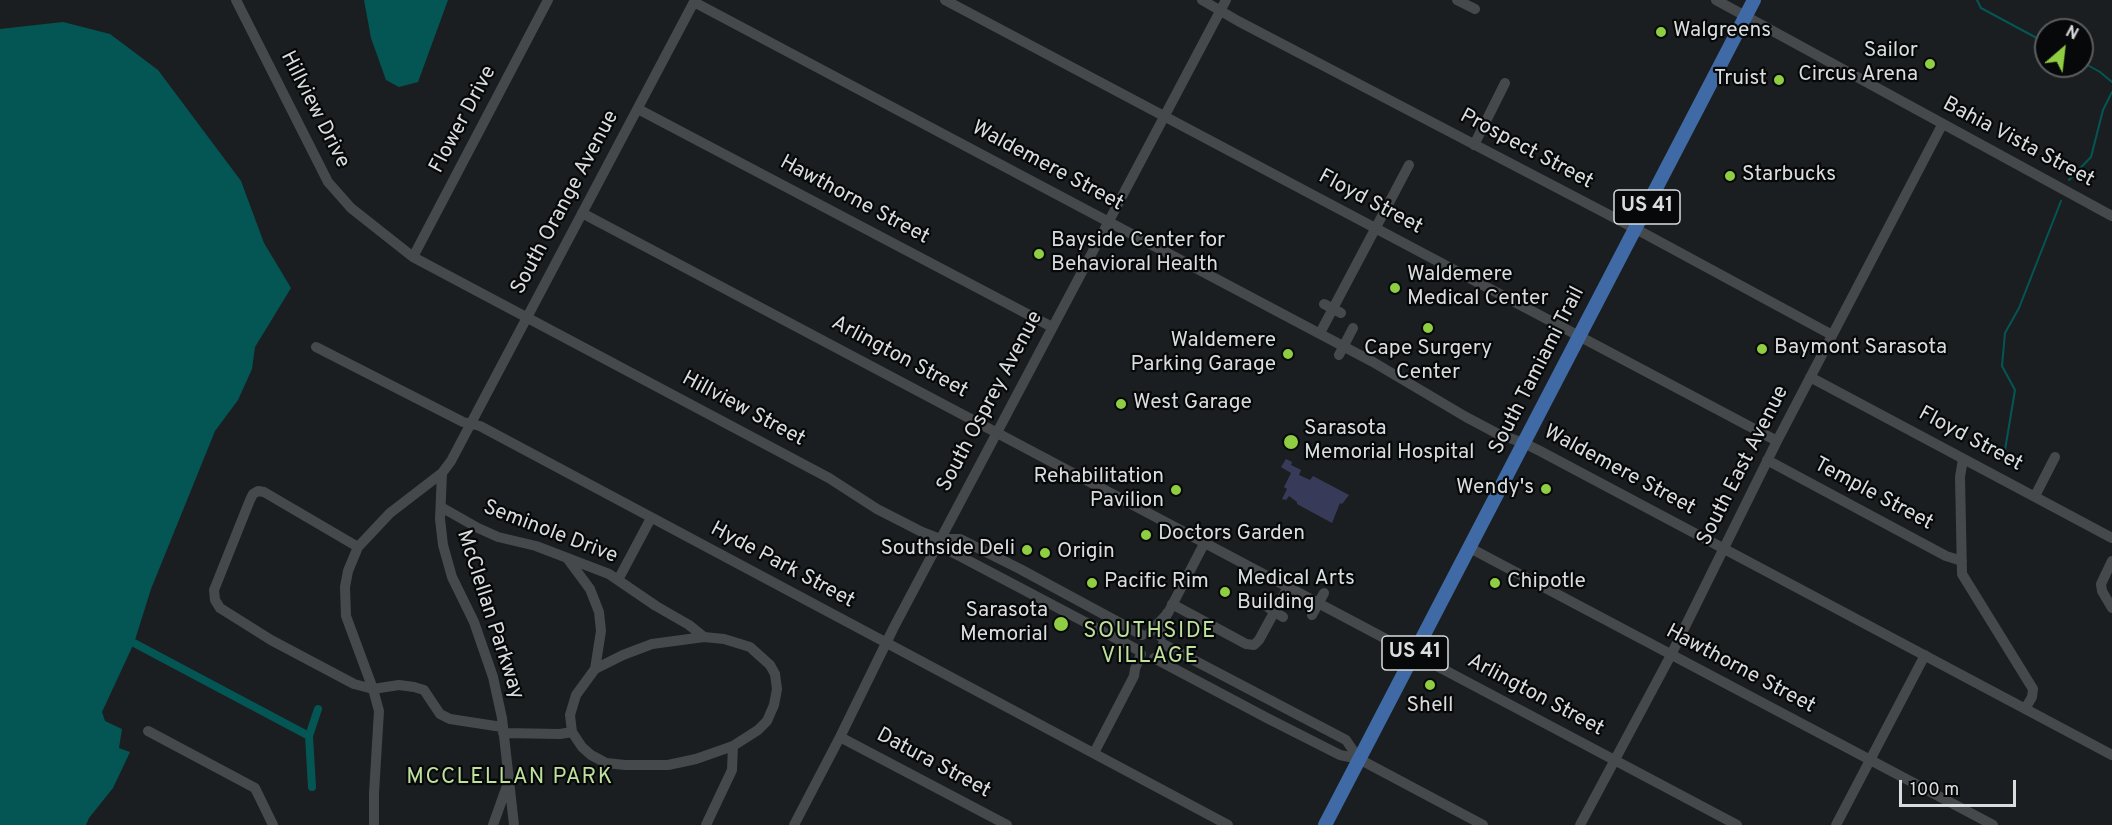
<!DOCTYPE html>
<html>
<head>
<meta charset="utf-8">
<style>
	body { margin:0 }
	#map { position:relative; width:2112px; height:825px; overflow:hidden; background:#1b1e20; font-family:Overpass,sans-serif }
	canvas { display:block }
	.north { position:absolute; left:2034px; top:18px; width:60px; height:60px; box-sizing:border-box; background:#070809; border:2px solid #5b5d5e; border-radius:50%; rotate:28deg; font-size:16px; font-weight:700; line-height:24px; text-align:center; color:#daddde }
	.north::after { content:''; display:block; margin:auto; width:21px; height:27px; background:#8fcd42; clip-path:polygon(50% 0,100% 100%,50% 72%,0 100%) }
	.scale { position:absolute; left:1899px; top:780px; width:117px; height:27px; box-sizing:border-box; border:3px solid #daddde; border-top:0; padding-left:8px; font-size:18px; line-height:21px; white-space:nowrap; color:#daddde; -webkit-text-stroke:4px #070809; paint-order:stroke }
</style>
</head>
<body>
<div id="map">
<canvas width="2112" height="825"></canvas>
<div class="north">N</div>
<div class="scale">100 m</div>
</div>
<script>
const g = document.querySelector('canvas').getContext('2d');
g.lineJoin = 'round';
function paint(path, color) { g.fillStyle = color; g.fill(path, 'evenodd'); }
const shape = rows => new Path2D(rows.map(r => 'M' + r).join(''));
function strokePath(path, color, width, dash) { g.strokeStyle = color; g.lineWidth = width; g.lineCap = dash ? 'butt' : 'round'; g.setLineDash(dash || []); g.stroke(path); }
function label(font, color, halo, rows, align = 'center') {
  g.font = font + ' Overpass,sans-serif'; g.lineWidth = 4.5; g.setLineDash([]); g.textBaseline = 'middle'; g.strokeStyle = halo; g.fillStyle = color; for (const [text, x, y, turn = 0] of rows) {
    g.save(); g.translate(x, y); g.rotate((+turn || 0) * Math.PI / 180); g.textAlign = isNaN(turn) ? turn : align; if (halo) g.strokeText(text, 0, 0); g.fillText(text, 0, 0); g.restore();
  }
}
paint(shape([
	[1286,459,1292,462,1291,465,1301,470,1299,475,1310,480,1313,476,1349,495,1342,504,1340,503,1332,523,1297,504,1297,502,1289,496,1286,500,1282,499,1287,489,1284,487,1291,473,1281,467]
]), '#373b59');
paint(shape([
	[364,0,448,0,418,82,399,87,386,80,371,38],
	[63,22,110,34,158,70,241,181,264,243,291,288,255,347,252,369,238,400,215,431,151,589,134,643,102,712,105,721,122,729,119,748,130,752,113,788,89,818,86,825,0,825,0,29]
]), '#045655');
strokePath(shape([
	[1977,0,1981,8,2046,43],
	[2082,62,2100,72,2112,82],
	[2069,180,2091,157,2103,110,2112,92],
	[2001,452,2005,450,2015,390,2002,366,2005,333,2019,308,2061,201]
]), '#045655', 2);
strokePath(shape([
	[134,643,309,736],
	[312,787,309,736,318,709]
]), '#045655', 8);
strokePath(shape([
	[236,0,328,182,351,208,413,257,829,478,877,509,922,532,940,539,960,539,1020,569,1142,635],
	[945,0,1777,441],
	[1202,0,1238,21,1636,229,1832,335],
	[1457,0,1475,9],
	[1716,0,2112,216],
	[694,2,1373,362,1466,417,1498,434,1524,443,1540,451,2112,755],
	[638,109,1052,327],
	[1474,145,1505,83],
	[582,213,1737,825],
	[413,257,548,0],
	[1324,304,1341,313],
	[1320,333,1409,165],
	[316,347,463,422,480,426,1228,825],
	[1339,355,1353,328],
	[1810,377,2112,538],
	[1963,459,1960,477,1962,574,2033,689,2032,697,2025,709],
	[1767,460,1946,556,1962,561],
	[2035,496,2055,457],
	[441,507,478,528,498,537,536,546,609,574,656,606,689,625,704,637],
	[940,539,952,552,1138,650],
	[358,547,264,492,258,491,253,494,250,500,214,590,215,600,220,608,271,640,354,684,373,689,399,685,414,687,424,690,440,714,450,719,502,727],
	[1470,548,1993,825],
	[567,558,590,589,599,612,601,631,595,669],
	[2112,561,2101,584,2102,591,2112,608],
	[618,580,651,518],
	[1260,602,1283,617],
	[1172,604,1246,644,1254,645,1259,640,1288,587],
	[1312,615,1324,593],
	[1150,632,1168,613,1205,542],
	[704,637,724,639,750,647,770,665,775,674,777,689,774,705,767,721,758,730,733,746,696,759,668,765,625,765,606,763,591,755,582,747,572,732,570,715,576,695,595,669,623,655,652,644,704,637],
	[1161,637,1167,613],
	[1163,644,1346,740,1359,759],
	[1154,658,1267,718,1340,755,1359,759,1483,825],
	[148,731,255,788,273,825],
	[503,733,560,734,572,732],
	[840,737,1007,825],
	[1094,753,1134,676,1135,669,1141,654],
	[374,825,374,793,379,711,373,689,346,616,345,587,348,571,358,547,390,513,442,473],
	[493,825,508,783],
	[514,825,502,718,493,677,474,622,452,577,443,545,440,519,442,473,451,461,695,0],
	[706,825,732,770,733,746],
	[794,825,840,737,894,627,1226,0],
	[1580,825,1671,655,1777,441,1942,125],
	[1836,825,1925,655]
]), '#46494c', 10);
strokePath(shape([
	[1325,825,1754,0]
]), '#3f6aa5', 14);
for (const [x, y, r, color] of [
	[1661,32,6,"#8fcd42"],
	[1930,64,6,"#8fcd42"],
	[1779,80,6,"#8fcd42"],
	[1730,176,6,"#8fcd42"],
	[1039,254,6,"#8fcd42"],
	[1395,288,6,"#8fcd42"],
	[1428,328,6,"#8fcd42"],
	[1762,349,6,"#8fcd42"],
	[1288,354,6,"#8fcd42"],
	[1121,404,6,"#8fcd42"],
	[1291,442,8,"#8fcd42"],
	[1546,489,6,"#8fcd42"],
	[1176,490,6,"#8fcd42"],
	[1146,535,6,"#8fcd42"],
	[1027,550,6,"#8fcd42"],
	[1045,553,6,"#8fcd42"],
	[1092,583,6,"#8fcd42"],
	[1495,583,6,"#8fcd42"],
	[1225,592,6,"#8fcd42"],
	[1061,624,8,"#8fcd42"],
	[1430,685,6,"#8fcd42"]
]) { const dot = new Path2D(); dot.arc(x, y, r, 0, 2 * Math.PI); g.fillStyle = color; g.fill(dot); strokePath(dot, '#070809', 2); }
for (const [x, y, w] of [
	[1647,207,66],
	[1415,653,66]
]) { const box = new Path2D(); box.roundRect(x - w / 2, y - 17, w, 34, 4.5); g.fillStyle = '#070809'; g.fill(box); strokePath(box, '#daddde', 1.5); }
label('bold 20px', '#daddde', null, [
	["US 41",1647,207],
	["US 41",1415,653]
]);
label('21px', '#daddde', '#070809', [
	["Walgreens",1673,32],
	["Sailor",1918,52,"right"],
	["Circus Arena",1918,76,"right"],
	["Truist",1767,80,"right"],
	["Starbucks",1742,176],
	["Bayside Center for",1051,242],
	["Behavioral Health",1051,266],
	["Waldemere",1407,276],
	["Medical Center",1407,300],
	["Waldemere",1276,342,"right"],
	["Parking Garage",1276,366,"right"],
	["Baymont Sarasota",1774,349],
	["Cape Surgery",1428,350,"center"],
	["Center",1428,374,"center"],
	["West Garage",1133,404],
	["Sarasota",1304,430],
	["Memorial Hospital",1304,454],
	["Rehabilitation",1164,478,"right"],
	["Pavilion",1164,502,"right"],
	["Wendy's",1534,489,"right"],
	["Doctors Garden",1158,535],
	["Southside Deli",1015,550,"right"],
	["Origin",1057,553],
	["Medical Arts",1237,580],
	["Building",1237,604],
	["Pacific Rim",1104,583],
	["Chipotle",1507,583],
	["Sarasota",1048,612,"right"],
	["Memorial",1048,636,"right"],
	["Shell",1430,707,"center"]
], 'left');
label('21px', '#daddde', '#070809', [
	["Hillview Drive",314,110,63],
	["Flower Drive",464,120,-62],
	["Bahia Vista Street",2018,143,28],
	["Prospect Street",1526,150,28],
	["Waldemere Street",1047,167,28],
	["Hawthorne Street",854,201,28],
	["South Orange Avenue",566,203,-62],
	["Floyd Street",1370,203,28],
	["Arlington Street",899,358,28],
	["South Tamiami Trail",1538,371,-63],
	["South Osprey Avenue",991,402,-62],
	["Hillview Street",743,410,28],
	["Floyd Street",1970,440,28],
	["South East Avenue",1744,466,-63],
	["Waldemere Street",1619,471,28],
	["Temple Street",1873,495,28],
	["Seminole Drive",550,533,21],
	["Hyde Park Street",782,566,28],
	["McClellan Parkway",489,615,72],
	["Hawthorne Street",1740,670,28],
	["Arlington Street",1535,696,28],
	["Datura Street",933,764,28]
]);
g.letterSpacing = '1.5px';
label('22px', '#bee29c', '#070809', [
	["SOUTHSIDE",1150,633],
	["VILLAGE",1150,658],
	["MCCLELLAN PARK",510,779]
]);
g.letterSpacing = '0px';
</script>
</body>
</html>
